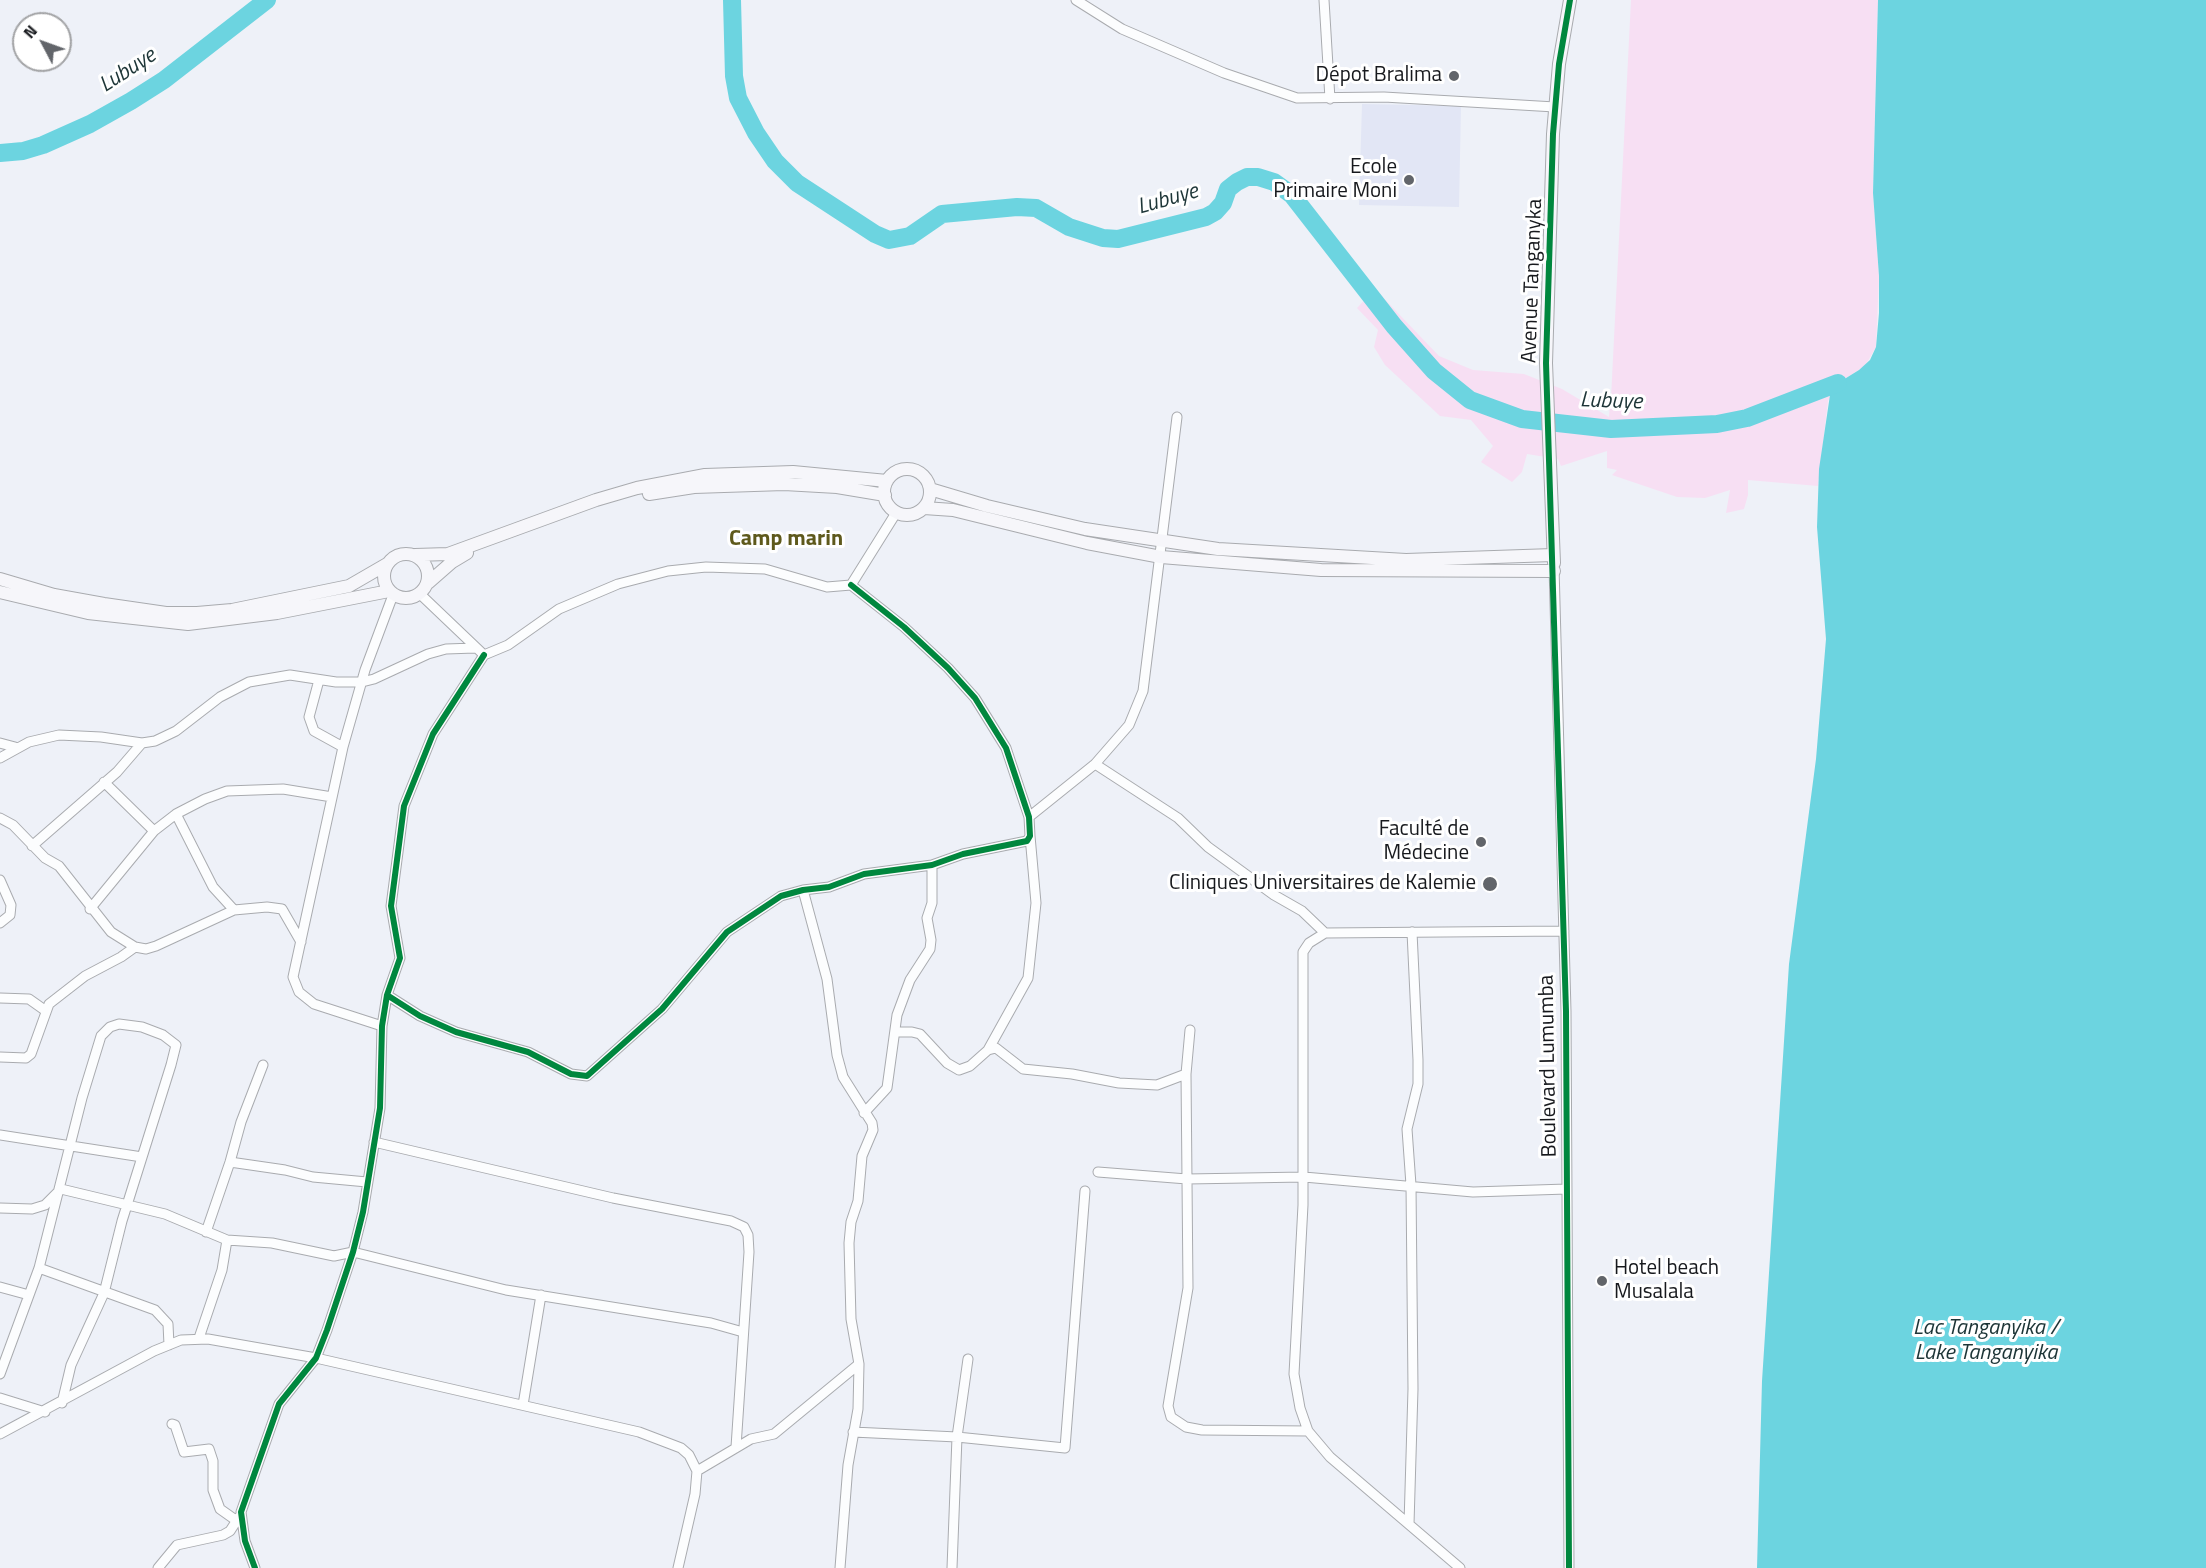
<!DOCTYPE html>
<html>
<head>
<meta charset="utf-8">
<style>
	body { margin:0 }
	#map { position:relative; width:2206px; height:1568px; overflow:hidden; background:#eef1f8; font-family:"Titillium Web",sans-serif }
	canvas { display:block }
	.north { position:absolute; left:12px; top:12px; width:60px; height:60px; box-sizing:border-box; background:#fff; border:2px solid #a2a3a5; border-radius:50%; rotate:311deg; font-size:16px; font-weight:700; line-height:24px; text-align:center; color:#17191d }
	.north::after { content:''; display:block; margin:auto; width:21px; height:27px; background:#62656a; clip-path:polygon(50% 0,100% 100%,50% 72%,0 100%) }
</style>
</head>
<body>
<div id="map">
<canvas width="2206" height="1568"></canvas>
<div class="north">N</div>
</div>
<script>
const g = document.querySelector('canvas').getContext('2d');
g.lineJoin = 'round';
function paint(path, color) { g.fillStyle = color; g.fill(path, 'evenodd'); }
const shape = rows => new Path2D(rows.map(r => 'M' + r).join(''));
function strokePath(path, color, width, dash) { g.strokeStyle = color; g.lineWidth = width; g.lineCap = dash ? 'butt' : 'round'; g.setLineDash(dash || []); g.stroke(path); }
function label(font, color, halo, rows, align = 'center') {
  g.font = font + ' "Titillium Web",sans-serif'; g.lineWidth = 6; g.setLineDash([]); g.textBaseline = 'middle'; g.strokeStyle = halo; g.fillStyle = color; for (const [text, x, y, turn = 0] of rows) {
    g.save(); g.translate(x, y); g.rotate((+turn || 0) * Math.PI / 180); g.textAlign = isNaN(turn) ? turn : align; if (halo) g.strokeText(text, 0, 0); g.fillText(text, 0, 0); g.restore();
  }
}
paint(shape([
	[1362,104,1461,106,1459,207,1359,205]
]), '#e2e6f5');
paint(shape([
	[1631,0,1878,0,1873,193,1879,276,1876,347,1865,366,1838,383,1828,401,1818,486,1748,480,1748,495,1744,509,1726,513,1730,490,1705,498,1677,497,1612,475,1617,470,1607,468,1607,451,1561,466,1558,459,1527,454,1522,472,1512,482,1481,462,1493,446,1471,420,1440,416,1385,365,1374,347,1378,330,1357,308,1375,289,1439,356,1473,370,1524,374,1562,389,1609,417,1610,401,1602,399,1611,398]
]), '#f7dff3');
paint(shape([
	[1878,0,2206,0,2206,1568,1757,1568,1762,1381,1789,964,1816,759,1826,639,1817,527,1819,469,1830,395,1838,383,1859,370,1870,360,1876,347,1879,313,1879,276,1873,193]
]), '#6cd4e0');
strokePath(shape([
	[732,0,734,76,738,98,756,133,775,161,797,183,875,234,889,240,910,236,942,214,1017,207,1036,208,1069,227,1103,238,1118,239,1206,217,1215,212,1223,203,1228,189,1237,182,1247,177,1258,177,1274,182,1292,195,1394,326,1434,371,1470,400,1522,419,1611,429,1717,424,1747,418,1838,383],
	[0,153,23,151,43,145,90,124,131,101,164,80,267,0]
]), '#6cd4e0', 18);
const street = shape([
	[1076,0,1122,29,1224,73,1297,98,1384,97,1555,107],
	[1324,0,1330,99],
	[1554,566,1566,1011,1569,1568],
	[420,594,484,655,508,645,559,609,618,584,668,571,706,567,765,569,827,587,851,585,896,513],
	[319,680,309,717,314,731,343,747],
	[0,743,15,747],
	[0,758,29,742,59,735,101,737,142,743,155,741,176,731,220,697,249,682,290,675,336,682,362,682,374,679,428,654,446,649,475,648],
	[1095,764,1178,818,1208,847,1274,895,1302,911,1325,933],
	[104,782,154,831],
	[176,814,213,887,234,910],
	[1029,817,1095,764,1129,725,1143,691,1177,417],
	[0,818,13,825,45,858,59,866,111,932,135,947,146,949,156,946,234,910,267,907,282,909,301,942],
	[32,846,117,772,142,743],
	[0,880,11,905,10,915,0,923],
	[90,909,154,831,176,814,205,799,227,791,283,789,332,797],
	[387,995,420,1016,456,1032,528,1052,571,1074,587,1076,662,1009,727,932,781,896,803,890,829,887,864,874,932,865,963,854,1027,841,1030,836,1029,817,1006,748,975,698,948,668,904,627,851,585],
	[0,998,29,999,46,1011],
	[382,1026,314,1004,299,992,293,977,343,747,365,670,393,595],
	[895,1032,912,1032,920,1034,947,1063,959,1070,970,1066,988,1050,996,1048,1023,1069,1072,1074,1119,1083,1157,1085,1186,1074,1190,1030],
	[988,1050,1028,978,1036,903,1030,836],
	[0,1057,26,1058,31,1054,49,1004,85,976,121,957,135,947],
	[1186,1074,1188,1288,1168,1406,1171,1417,1186,1427,1202,1430,1308,1431],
	[864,1113,887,1088,897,1015,910,980,930,949,931,940,927,918,932,903,932,865],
	[0,1135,142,1157],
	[374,1142,613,1198,731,1221,744,1227,748,1235,749,1252,736,1447],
	[230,1162,285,1170,313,1177,367,1182],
	[1098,1172,1187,1179,1304,1177,1473,1192,1567,1189],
	[0,1208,32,1209,45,1205,61,1189,165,1214,227,1240,272,1243,334,1256,353,1252,506,1290,711,1323,743,1332],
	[206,1232,230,1162,241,1122,263,1065],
	[39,1268,155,1310,168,1324,169,1345],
	[0,1287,29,1295],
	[199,1338,222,1270,227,1240],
	[0,1374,39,1268,82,1098,101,1036,110,1027,119,1024,142,1027,163,1035,176,1045,171,1065,122,1221,104,1293,71,1365,62,1403],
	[0,1398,45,1412],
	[523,1405,541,1295],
	[172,1424,175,1425,184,1452,209,1449,213,1461,213,1490,220,1509,237,1521],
	[853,1432,957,1437,1065,1448,1085,1191],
	[0,1434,154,1351,181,1340,208,1339,316,1358,639,1432,681,1448,689,1455,697,1471,695,1494,678,1568],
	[697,1471,751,1439,774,1434,859,1364,851,1319,849,1243,851,1222,858,1201,862,1156,873,1130,872,1123,843,1077,837,1055,827,979,803,890],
	[1409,1524,1413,1389,1411,1185,1407,1129,1418,1084,1418,1060,1412,932],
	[158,1568,177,1545,223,1535,230,1531,239,1517],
	[255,1568,245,1541,241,1512,279,1404,316,1358,327,1330,353,1252,363,1212,380,1108,382,1026,387,995,400,958,391,906,404,806,433,734,484,655],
	[840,1568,848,1465,858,1409,859,1364],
	[952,1568,957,1437,968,1359],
	[1460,1568,1330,1457,1308,1431,1300,1408,1294,1374,1303,1205,1303,952,1309,943,1325,933,1564,931]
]);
const secondary = shape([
	'884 492a23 23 0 1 1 46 0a23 23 0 1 1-46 0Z',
	[930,489,987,506,1085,529,1218,549,1406,560,1553,555],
	[649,494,694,487,784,484,837,487,885,495],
	[924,508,953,510,1087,543,1161,557,1321,570,1554,571],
	'384 576a22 22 0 1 1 44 0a22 22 0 1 1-44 0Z',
	[415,555,448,554,596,500,637,488,705,475,793,472,887,481],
	[1554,563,1546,363,1553,134,1559,64,1570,0],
	[0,579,54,595,104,604,166,613,197,613,232,610,349,586,387,564],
	[428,583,452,562,467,553],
	[0,592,88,613,188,624,277,613,389,591]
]);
strokePath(street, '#a9abaf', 11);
strokePath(secondary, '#a9abaf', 14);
strokePath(street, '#fcfdfe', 9);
strokePath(secondary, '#f6f6fa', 12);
strokePath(shape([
	[387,995,420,1016,456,1032,528,1052,571,1074,587,1076,662,1009,727,932,781,896,803,890,829,887,864,874,932,865,963,854,1027,841,1030,836,1029,817,1006,748,975,698,948,668,904,627,851,585],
	[255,1568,245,1541,241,1512,279,1404,316,1358,327,1330,353,1252,363,1212,380,1108,382,1026,387,995,400,958,391,906,404,806,433,734,484,655],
	[1569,1568,1566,1011,1546,363,1553,134,1559,64,1570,0]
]), '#00873e', 6);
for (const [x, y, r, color] of [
	[1454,76,6,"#62656a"],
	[1409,180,6,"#62656a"],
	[1481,842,6,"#62656a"],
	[1490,884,8,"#62656a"],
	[1602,1281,6,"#62656a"]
]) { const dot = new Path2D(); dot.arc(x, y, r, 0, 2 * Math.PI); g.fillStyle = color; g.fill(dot); strokePath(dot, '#fff', 2); }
label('21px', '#17191d', '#fff', [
	["Dépot Bralima",1442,76],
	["Ecole",1397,168],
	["Primaire Moni",1397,192],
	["Faculté de",1469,830],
	["Médecine",1469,854],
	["Cliniques Universitaires de Kalemie",1476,884],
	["Hotel beach",1614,1269,"left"],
	["Musalala",1614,1293,"left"]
], 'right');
label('21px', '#17191d', '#fff', [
	["Avenue Tanganyka",1533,281,-88],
	["Boulevard Lumumba",1549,1066,-91]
]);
label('italic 22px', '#1d3537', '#fff', [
	["Lubuye",128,71,-33],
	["Lubuye",1168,200,-16],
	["Lubuye",1611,402,2],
	["Lac Tanganyika /",1986,1329],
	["Lake Tanganyika",1986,1354]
]);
label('bold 22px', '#5e591c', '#fff', [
	["Camp marin",786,540]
]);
</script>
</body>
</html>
